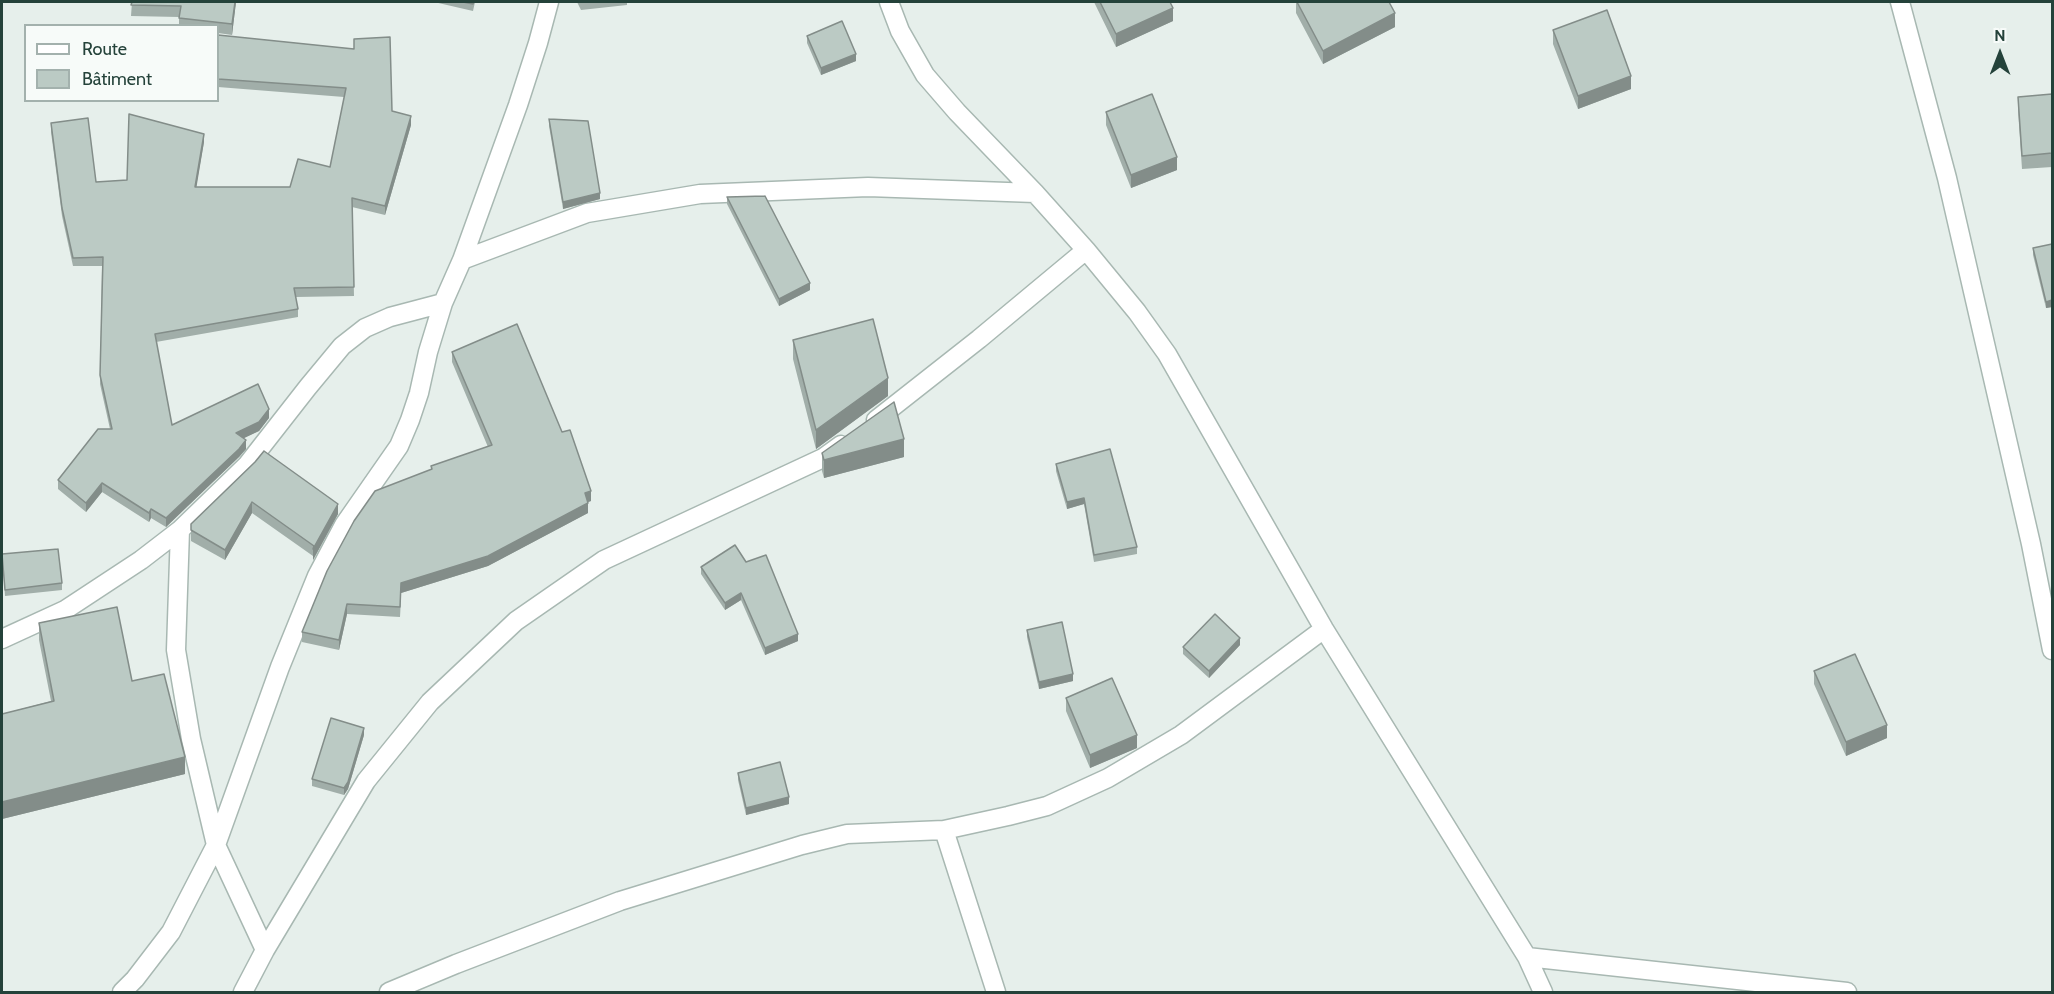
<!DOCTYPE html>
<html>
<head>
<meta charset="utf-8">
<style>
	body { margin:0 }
	#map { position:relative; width:2054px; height:994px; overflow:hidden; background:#e6efeb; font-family:Cabin,sans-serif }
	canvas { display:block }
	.frame { position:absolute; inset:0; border:3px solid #24423a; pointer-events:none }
	.legend { position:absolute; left:24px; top:24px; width:195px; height:78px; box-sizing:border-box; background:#f7fbf9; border:2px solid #a3b1ad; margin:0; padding:8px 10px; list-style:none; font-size:18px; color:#24423a }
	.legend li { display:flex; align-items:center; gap:12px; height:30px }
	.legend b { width:30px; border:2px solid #a3b1ad }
	.north { position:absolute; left:1970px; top:24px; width:60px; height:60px; -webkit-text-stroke:4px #f7fbf9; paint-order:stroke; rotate:0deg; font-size:16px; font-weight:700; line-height:24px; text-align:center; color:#24423a }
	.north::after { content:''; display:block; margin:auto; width:21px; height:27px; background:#24423a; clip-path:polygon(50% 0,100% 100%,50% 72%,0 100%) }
</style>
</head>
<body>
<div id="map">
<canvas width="2054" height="994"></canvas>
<div class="frame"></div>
<ul class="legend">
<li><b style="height:8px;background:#fff"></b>Route</li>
<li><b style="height:16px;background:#bbcac4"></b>Bâtiment</li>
</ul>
<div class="north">N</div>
</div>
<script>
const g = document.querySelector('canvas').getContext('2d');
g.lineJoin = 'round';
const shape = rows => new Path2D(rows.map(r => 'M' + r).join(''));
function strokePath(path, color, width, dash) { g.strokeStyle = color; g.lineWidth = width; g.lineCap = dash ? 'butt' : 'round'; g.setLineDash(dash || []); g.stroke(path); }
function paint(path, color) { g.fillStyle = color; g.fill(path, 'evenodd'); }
const minor = shape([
	[889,2,900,31,925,75,957,112,1035,193,1086,250,1137,312,1167,354,1324,629,1527,957,1543,992],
	[1900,2,1947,178,2031,544,2052,650],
	[462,260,518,105,538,43,549,2],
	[876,420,979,339,1086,250],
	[180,530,176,650,191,739,216,845,265,950],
	[2,639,65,610,141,560,180,530,247,465,308,387,342,346,365,328,390,317,443,303],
	[944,830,996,992],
	[1527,957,1847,992],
	[122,992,135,979,171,932,216,845,280,667,317,576,344,525,399,446,410,420,419,393,428,352,443,303,462,260,587,213,700,194,868,187,1035,193],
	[243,992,265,950,366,781,430,702,516,621,604,560,823,458,841,445],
	[389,992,456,964,620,901,802,845,847,834,944,830,1008,816,1047,806,1108,778,1181,735,1324,629]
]);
strokePath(minor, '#a8b8b2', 21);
strokePath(minor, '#fff', 18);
paint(shape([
	[132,2,236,2,232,35,218,33,218,26,179,26,179,17,131,16],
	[434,2,475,2,473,11],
	[577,2,627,2,627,5,581,10],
	[1094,2,1170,2,1173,21,1116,47],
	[1296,2,1389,2,1395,27,1323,64,1296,13],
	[1553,30,1631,89,1578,109,1553,44],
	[218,35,354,49,392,111,411,125,385,215,352,207,354,296,296,297,298,309,298,317,156,342,172,425,269,418,259,431,243,438,246,449,239,457,166,527,151,518,149,522,102,492,86,512,58,489,58,480,110,429,100,384,102,266,73,266,62,216,51,132,51,123,96,182,127,180,204,142,196,187,290,187,330,167,344,97,218,87],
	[807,36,856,61,821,75,807,43],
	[2052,94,2052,167,2022,169,2018,110,2018,97],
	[1106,112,1177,170,1131,188,1106,125],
	[549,119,600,199,563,209,549,126],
	[727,197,810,290,779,306,727,204],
	[2052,244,2052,307,2046,308,2033,255,2033,248],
	[793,340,888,396,816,449,793,359],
	[452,352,591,501,588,502,588,513,488,566,401,593,400,617,347,614,339,650,302,642,302,632,431,469,431,466,488,447,452,362],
	[822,453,904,457,824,478,822,471],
	[255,462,338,514,313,560,313,556,252,513,225,560,191,541,191,524],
	[1056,464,1137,547,1137,554,1094,562,1084,504,1067,509,1056,471],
	[735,545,798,641,765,655,741,600,725,610,701,574,701,567],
	[2,554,62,583,62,590,5,596],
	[39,623,132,681,185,774,2,819,2,714,51,701,39,640],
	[1027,630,1073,681,1039,689,1027,637],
	[1240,645,1209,678,1183,654,1183,647],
	[1814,671,1887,738,1846,756,1814,684],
	[1066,698,1137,748,1090,768,1066,711],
	[364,735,348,789,344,795,312,786,312,779],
	[738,773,789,804,746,815,738,780]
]), '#a1aea9');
paint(shape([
	[235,2,236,2,232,35,232,24],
	[1173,8,1173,21,1116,47,1116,34],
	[1395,13,1395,27,1323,64,1323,51],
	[856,54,856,61,821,75,821,68],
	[1631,76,1631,89,1578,109,1578,96],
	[411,116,411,125,385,215,385,206],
	[204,134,204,142,195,196,195,187],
	[1177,157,1177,170,1131,188,1131,175],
	[600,193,600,199,563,209,563,202],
	[810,283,810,290,779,306,779,299],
	[2052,300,2052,307,2046,308,2046,302],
	[888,378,888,396,816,449,816,430],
	[269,409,269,418,259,431,236,442,236,433],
	[904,439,904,457,824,478,824,460],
	[246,440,246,449,239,457,166,527,166,518],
	[102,483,102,492,86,512,86,503],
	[591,491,591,501,585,503,585,493],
	[1084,498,1084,504,1067,509,1067,502],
	[252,502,252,513,225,560,225,550],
	[588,503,588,513,488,566,401,593,400,617,401,583],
	[338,504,338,514,313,560,313,549],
	[151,509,151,518,149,522,149,513],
	[741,593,741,600,725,610,725,603],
	[347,604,347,614,339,650,339,640],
	[798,634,798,641,765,655,765,648],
	[1240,638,1240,645,1209,678,1209,671],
	[1073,674,1073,681,1039,689,1039,682],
	[1887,725,1887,738,1846,756,1846,742],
	[364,728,364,735,348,789,344,795,344,788],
	[1137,735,1137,748,1090,768,1090,755],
	[185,757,185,774,2,819,2,802],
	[789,797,789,804,746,815,746,808]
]), '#838d89');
const building = shape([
	[132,2,235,2,232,24,179,18,181,6,131,5,132,2],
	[463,2,474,2,473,4,463,2],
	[1100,2,1170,2,1173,8,1116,34,1100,2],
	[1297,2,1389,2,1395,13,1323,51,1297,2],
	[1607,10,1631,76,1578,96,1553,30,1607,10],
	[842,21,856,54,821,68,807,36,842,21],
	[218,35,354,49,354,39,390,37,392,111,411,116,385,206,352,198,354,287,294,288,298,309,155,334,172,425,258,384,269,409,259,422,236,433,246,440,239,449,166,518,151,509,149,513,102,483,86,503,58,480,98,429,112,429,100,375,103,257,73,258,62,208,51,123,88,118,96,182,127,180,129,114,204,134,195,187,290,187,298,159,330,167,346,88,218,79,218,35],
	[1152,94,1177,157,1131,175,1106,112,1152,94],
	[2052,94,2052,153,2022,156,2018,97,2052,94],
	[549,119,588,121,600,193,563,202,549,119],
	[765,196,810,283,779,299,727,197,765,196],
	[2052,244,2052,300,2046,302,2033,248,2052,244],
	[873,319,888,378,816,430,793,340,873,319],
	[517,324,562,432,570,430,591,491,585,493,588,503,488,556,401,583,400,607,347,604,339,640,302,632,327,571,354,521,375,491,432,469,431,466,492,445,452,352,517,324],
	[894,402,904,439,824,460,822,453,894,402],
	[1110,449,1137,547,1094,555,1084,498,1067,502,1056,464,1110,449],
	[264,451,338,504,313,549,314,546,252,502,225,550,191,530,191,524,255,462,264,451],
	[735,545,746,562,766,555,798,634,765,648,741,593,725,603,701,567,735,545],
	[58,549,62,583,5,590,2,554,58,549],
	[117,607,132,681,164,674,185,757,2,802,2,714,54,701,39,623,117,607],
	[1215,614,1240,638,1209,671,1183,647,1215,614],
	[1062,622,1073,674,1039,682,1027,630,1062,622],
	[1855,654,1887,725,1846,742,1814,671,1855,654],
	[1112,678,1137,735,1090,755,1066,698,1112,678],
	[331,718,364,728,348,782,344,788,312,779,331,718],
	[780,762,789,797,746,808,738,773,780,762]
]);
paint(building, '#bbcac4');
strokePath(building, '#838d89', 1.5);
</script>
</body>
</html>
